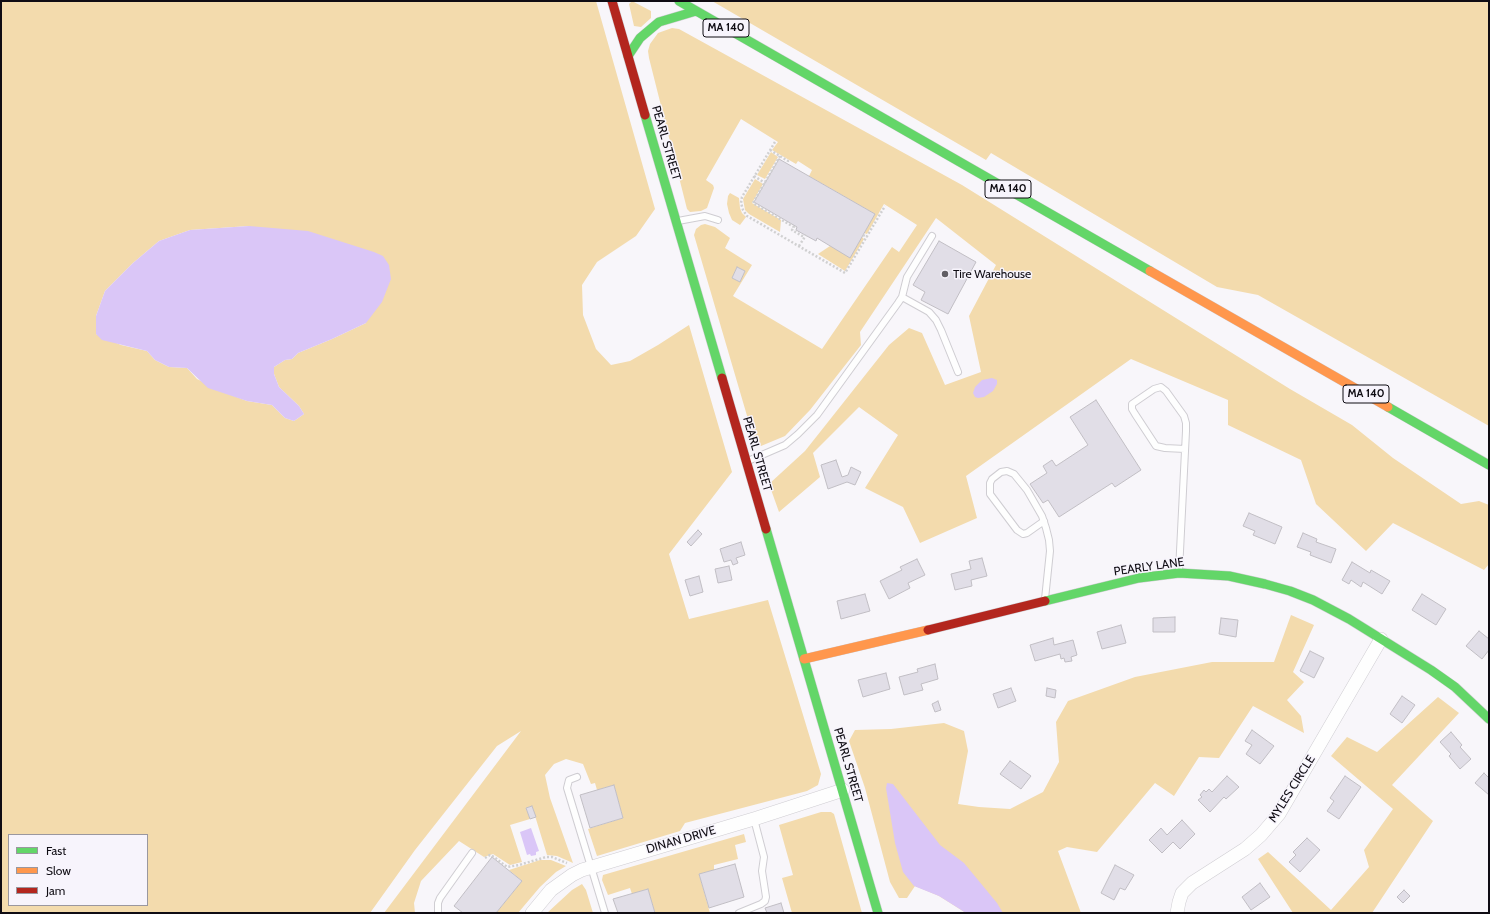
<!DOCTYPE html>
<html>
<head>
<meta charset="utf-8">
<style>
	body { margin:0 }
	#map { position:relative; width:1490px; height:914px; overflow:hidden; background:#f8f6fa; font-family:Cabin,sans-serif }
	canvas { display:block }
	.frame { position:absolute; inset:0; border:2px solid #0f0c13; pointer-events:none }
	.legend { position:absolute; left:8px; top:834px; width:140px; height:72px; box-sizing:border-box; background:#f7f4fc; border:1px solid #9a979f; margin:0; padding:5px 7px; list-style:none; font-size:12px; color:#0f0c13 }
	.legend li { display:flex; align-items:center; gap:8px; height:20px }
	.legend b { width:20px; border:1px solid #9a979f }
</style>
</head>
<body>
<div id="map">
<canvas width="1490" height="914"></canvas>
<div class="frame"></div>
<ul class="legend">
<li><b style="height:5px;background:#63d668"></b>Fast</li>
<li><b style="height:5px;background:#ff974d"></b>Slow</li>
<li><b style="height:5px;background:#b3261e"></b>Jam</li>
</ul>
</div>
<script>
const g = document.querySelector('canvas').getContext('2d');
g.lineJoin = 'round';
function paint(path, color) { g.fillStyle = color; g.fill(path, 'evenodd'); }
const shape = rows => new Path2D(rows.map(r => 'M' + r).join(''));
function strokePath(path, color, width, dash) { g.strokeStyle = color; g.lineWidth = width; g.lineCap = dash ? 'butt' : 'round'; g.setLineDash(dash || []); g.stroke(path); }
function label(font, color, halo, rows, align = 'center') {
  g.font = font + ' Cabin,sans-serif'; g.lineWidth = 3; g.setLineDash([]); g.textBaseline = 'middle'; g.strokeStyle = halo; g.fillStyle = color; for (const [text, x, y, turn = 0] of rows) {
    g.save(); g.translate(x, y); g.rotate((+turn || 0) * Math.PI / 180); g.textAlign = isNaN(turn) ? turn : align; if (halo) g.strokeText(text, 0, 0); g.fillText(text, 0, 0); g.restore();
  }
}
paint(shape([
	[1,1,596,1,655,209,636,236,597,262,582,285,583,315,596,349,611,365,630,361,658,345,689,325,732,472,669,554,689,619,768,600,821,774,818,785,807,791,685,823,680,831,597,856,588,829,623,818,614,785,597,790,595,783,591,784,583,764,566,759,554,764,545,775,550,798,573,863,557,856,547,855,532,806,526,808,530,819,510,825,522,862,510,865,493,854,484,857,459,841,421,881,414,903,415,913,384,913,521,731,497,746,415,850,370,913,1,913],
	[249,226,366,323,332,339,298,353,292,359,285,360,274,367,274,374,279,387,299,406,304,414,294,421,285,418,272,405,247,401,229,394,197,379,187,368,169,367,155,360,147,351,121,345,96,334,96,316,105,291,133,263,159,241,190,230],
	[9,835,147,835,147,905,9,905],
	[632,1,651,11,651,18,641,27,634,26,629,4],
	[712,1,1489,1,1489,426,1258,295,1217,287,991,153,986,160],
	[672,28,679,29,962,185,1290,389,1352,425,1393,458,1461,504,1479,501,1489,505,1489,564,1484,570,1393,523,1366,551,1316,504,1301,460,1228,425,1228,400,1131,359,966,476,977,518,920,543,903,507,865,488,898,435,859,407,813,453,820,477,779,512,769,484,805,451,889,345,909,328,922,333,945,385,981,372,969,316,996,265,936,218,860,332,861,345,810,410,785,436,761,446,755,443,694,235,696,229,701,225,705,224,715,227,730,238,725,248,752,265,733,296,822,349,892,247,899,252,917,225,884,204,867,234,864,233,875,214,809,176,812,170,798,161,796,164,772,150,778,142,741,119,706,180,713,185,714,188,707,208,701,211,690,212,687,209,649,58,648,51,650,44,658,33],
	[737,267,745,271,740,282,732,278],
	[771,152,778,157,765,179,757,175],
	[755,179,763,184,752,203,781,220,780,232,749,214,745,210,743,199],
	[730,193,739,198,740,208,742,213,746,217,740,225,732,220,729,213,727,204,728,196],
	[862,237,864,239,845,271,818,254,830,246,850,257],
	[1291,615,1314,625,1293,672,1304,682,1287,700,1301,716,1304,733,1253,706,1219,758,1199,757,1174,796,1155,783,1097,852,1067,847,1058,851,1081,913,966,913,939,896,915,886,907,898,899,898,890,882,865,788,849,741,855,730,891,729,944,723,964,731,968,751,958,804,979,807,1010,809,1043,792,1059,762,1056,722,1068,701,1135,677,1212,662,1274,662],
	[1438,697,1459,713,1392,785,1433,821,1372,913,1293,913,1258,859,1268,852,1331,910,1369,867,1364,850,1393,809,1331,756,1347,737,1377,752],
	[821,812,831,812,834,814,862,913,792,913,782,878,793,875,779,825],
	[744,834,746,842,735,845,738,859,714,865,714,870,699,874,710,913,655,913,648,889,632,894,630,888,608,895,602,880,603,875],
	[540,860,551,860,566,866,556,872,540,887,518,913,496,913,522,881,509,870],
	[582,884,586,890,593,913,547,913,572,890]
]), '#f3dbad');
paint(shape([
	[249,226,308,231,374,252,383,256,389,265,391,279,382,302,366,323,332,339,298,353,292,359,285,360,274,367,274,374,279,387,299,406,304,414,294,421,285,418,272,405,247,401,208,388,187,368,169,367,155,360,147,351,102,340,96,334,96,316,105,291,133,263,159,241,190,230],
	[992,378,997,380,997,384,993,391,984,397,978,398,975,397,973,393,975,387,982,380],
	[887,783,893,784,940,845,964,863,997,903,1003,913,966,913,939,896,914,886,903,872,895,843,886,788],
	[531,828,539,851,536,852,536,855,531,856,530,854,527,855,520,832]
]), '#dac6f7');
const building = shape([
	[779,159,875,214,850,258,817,238,816,241,796,230,797,227,754,202,779,159],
	[939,241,976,262,948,314,921,300,925,292,913,285,939,241],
	[737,267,745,271,740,282,732,278,737,267],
	[1096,400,1141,470,1115,487,1112,483,1059,517,1048,500,1043,503,1030,484,1047,473,1043,466,1052,460,1056,466,1088,445,1070,417,1096,400],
	[836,460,842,477,848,475,851,467,861,472,855,485,847,482,828,489,821,465,836,460],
	[1249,513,1282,527,1275,544,1253,535,1255,531,1243,526,1249,513],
	[698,530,702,534,691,546,687,542,698,530],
	[1303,533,1317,539,1316,542,1336,549,1331,563,1310,555,1311,552,1297,547,1303,533],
	[741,542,745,555,736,558,738,563,733,565,731,560,724,562,720,549,741,542],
	[982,558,987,576,971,580,972,586,955,590,951,574,971,569,969,561,982,558],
	[917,559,925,575,908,583,910,588,889,599,880,581,902,570,900,567,917,559],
	[1352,562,1370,573,1371,570,1390,581,1382,594,1363,582,1361,587,1351,580,1349,584,1342,580,1352,562],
	[729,566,732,580,718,583,715,569,729,566],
	[699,576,703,592,690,596,685,580,699,576],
	[865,594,870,611,841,619,837,601,865,594],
	[1422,594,1446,609,1436,625,1412,610,1422,594],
	[1175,617,1175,632,1153,632,1153,618,1175,617],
	[1221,618,1238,620,1236,637,1219,634,1221,618],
	[1121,625,1126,643,1102,649,1097,632,1121,625],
	[1479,631,1489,639,1489,650,1482,659,1466,646,1479,631],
	[1053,638,1054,645,1073,640,1077,655,1071,657,1072,661,1065,662,1064,658,1061,659,1060,654,1035,661,1030,645,1053,638],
	[1310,651,1324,658,1314,678,1300,671,1310,651],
	[935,664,938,679,921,684,923,690,904,695,899,677,918,672,917,669,935,664],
	[886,673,890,689,863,697,858,680,886,673],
	[1011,688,1016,701,998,708,993,694,1011,688],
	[1047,688,1056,690,1055,698,1046,696,1047,688],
	[1402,696,1415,705,1402,723,1390,714,1402,696],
	[938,701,941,710,935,712,932,704,938,701],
	[1252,730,1274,746,1260,764,1246,754,1252,745,1245,741,1252,730],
	[1451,732,1462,745,1460,747,1471,759,1460,769,1449,756,1451,754,1440,742,1451,732],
	[1010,761,1031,776,1021,789,1000,774,1010,761],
	[1484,773,1489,778,1489,795,1475,783,1484,773],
	[1227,776,1239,787,1226,799,1224,797,1210,812,1198,800,1202,797,1200,795,1204,790,1206,792,1209,789,1212,792,1227,776],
	[1345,776,1361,787,1339,819,1327,811,1334,801,1330,798,1345,776],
	[614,785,623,818,590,828,580,795,614,785],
	[532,806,536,817,530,819,526,808,532,806],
	[1182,820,1195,834,1180,849,1173,842,1162,853,1149,840,1161,828,1167,835,1182,820],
	[1307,838,1320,850,1300,872,1289,862,1296,855,1293,852,1307,838],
	[492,857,522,881,496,913,463,913,454,906,492,857],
	[735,864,744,897,709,908,699,874,735,864],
	[1115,865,1134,875,1125,890,1120,888,1114,900,1101,893,1115,865],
	[1260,883,1270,897,1251,910,1242,897,1260,883],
	[648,889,655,913,618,913,613,899,648,889],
	[1404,890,1410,896,1403,903,1397,897,1404,890],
	[781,903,784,913,767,913,765,908,781,903]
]);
paint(building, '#e1dee7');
strokePath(building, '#c1bec4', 1);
const lane = shape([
	[678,221,705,216,718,220],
	[902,297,929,312,936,320,941,330,958,372],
	[748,461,785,445,798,434,817,415,898,303,902,297,907,277,932,236],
	[1044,521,1027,533,1023,534,1017,530,990,494,990,483,992,479,1001,472,1007,471,1014,474,1027,490,1042,516,1046,528,1049,540,1050,551,1045,599],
	[1179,571,1186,431,1186,423,1184,416,1166,391,1161,387,1154,389,1132,404,1132,409,1135,414,1156,446,1165,448,1185,449],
	[577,777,569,780,567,788,605,913],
	[438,913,438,903,440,898,472,853],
	[739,913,761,904,765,901,766,897,762,871,764,857,754,819]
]);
const street = shape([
	[532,913,551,890,572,875,582,870,757,818,843,790],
	[1177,913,1179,902,1182,893,1192,883,1245,849,1261,835,1279,814,1381,639]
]);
const fast = shape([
	[679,1,1150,271],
	[628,56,640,38,659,22,696,11],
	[645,115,722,378],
	[1388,407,1489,465],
	[766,529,878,913],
	[1045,601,1139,578,1179,573,1229,576,1265,584,1290,591,1313,600,1349,619,1431,670,1455,687,1489,719]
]);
const slow = shape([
	[1150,271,1388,407],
	[804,659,928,630]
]);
const jam = shape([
	[612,1,645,115],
	[722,378,766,529],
	[928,630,1045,601]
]);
strokePath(lane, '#cfcdd2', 8);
strokePath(street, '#cfcdd2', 14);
strokePath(fast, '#cfcdd2', 10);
strokePath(slow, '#cfcdd2', 10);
strokePath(jam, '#cfcdd2', 10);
strokePath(shape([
	[775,142,742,197,741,203,743,210,747,216,845,273,885,206],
	[770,150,788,161,787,163],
	[780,156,753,203,794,227,792,230,804,237],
	[754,176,765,183],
	[863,235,867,237],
	[799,246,806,235],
	[485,858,490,855,494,857,507,867,519,865,546,857,552,857,567,863]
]), '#d0d0d1', 2.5, [2, 2]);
strokePath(lane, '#fefefe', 6);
strokePath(street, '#fefefe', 13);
strokePath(fast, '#63d668', 9);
strokePath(slow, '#ff974d', 9);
strokePath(jam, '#b3261e', 9);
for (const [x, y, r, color] of [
	[945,274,4,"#615e64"]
]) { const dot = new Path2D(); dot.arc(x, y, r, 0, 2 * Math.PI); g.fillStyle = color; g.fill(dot); strokePath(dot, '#f7f4fc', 1.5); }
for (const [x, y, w] of [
	[726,28,46],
	[1008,189,46],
	[1366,394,46]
]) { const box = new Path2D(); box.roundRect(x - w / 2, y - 9, w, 18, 3); g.fillStyle = '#f7f4fc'; g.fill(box); strokePath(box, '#0f0c13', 1); }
label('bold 11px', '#0f0c13', null, [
	["MA 140",726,28],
	["MA 140",1008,189],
	["MA 140",1366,394]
]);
label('12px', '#0f0c13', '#f7f4fc', [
	["PEARL STREET",666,143,74],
	["PEARL STREET",757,454,74],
	["PEARLY LANE",1149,567,-8],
	["PEARL STREET",848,765,74],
	["MYLES CIRCLE",1292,789,-58],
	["DINAN DRIVE",681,840,-16]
]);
label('12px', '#0f0c13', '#f7f4fc', [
	["Tire Warehouse",953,274]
], 'left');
</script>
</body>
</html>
